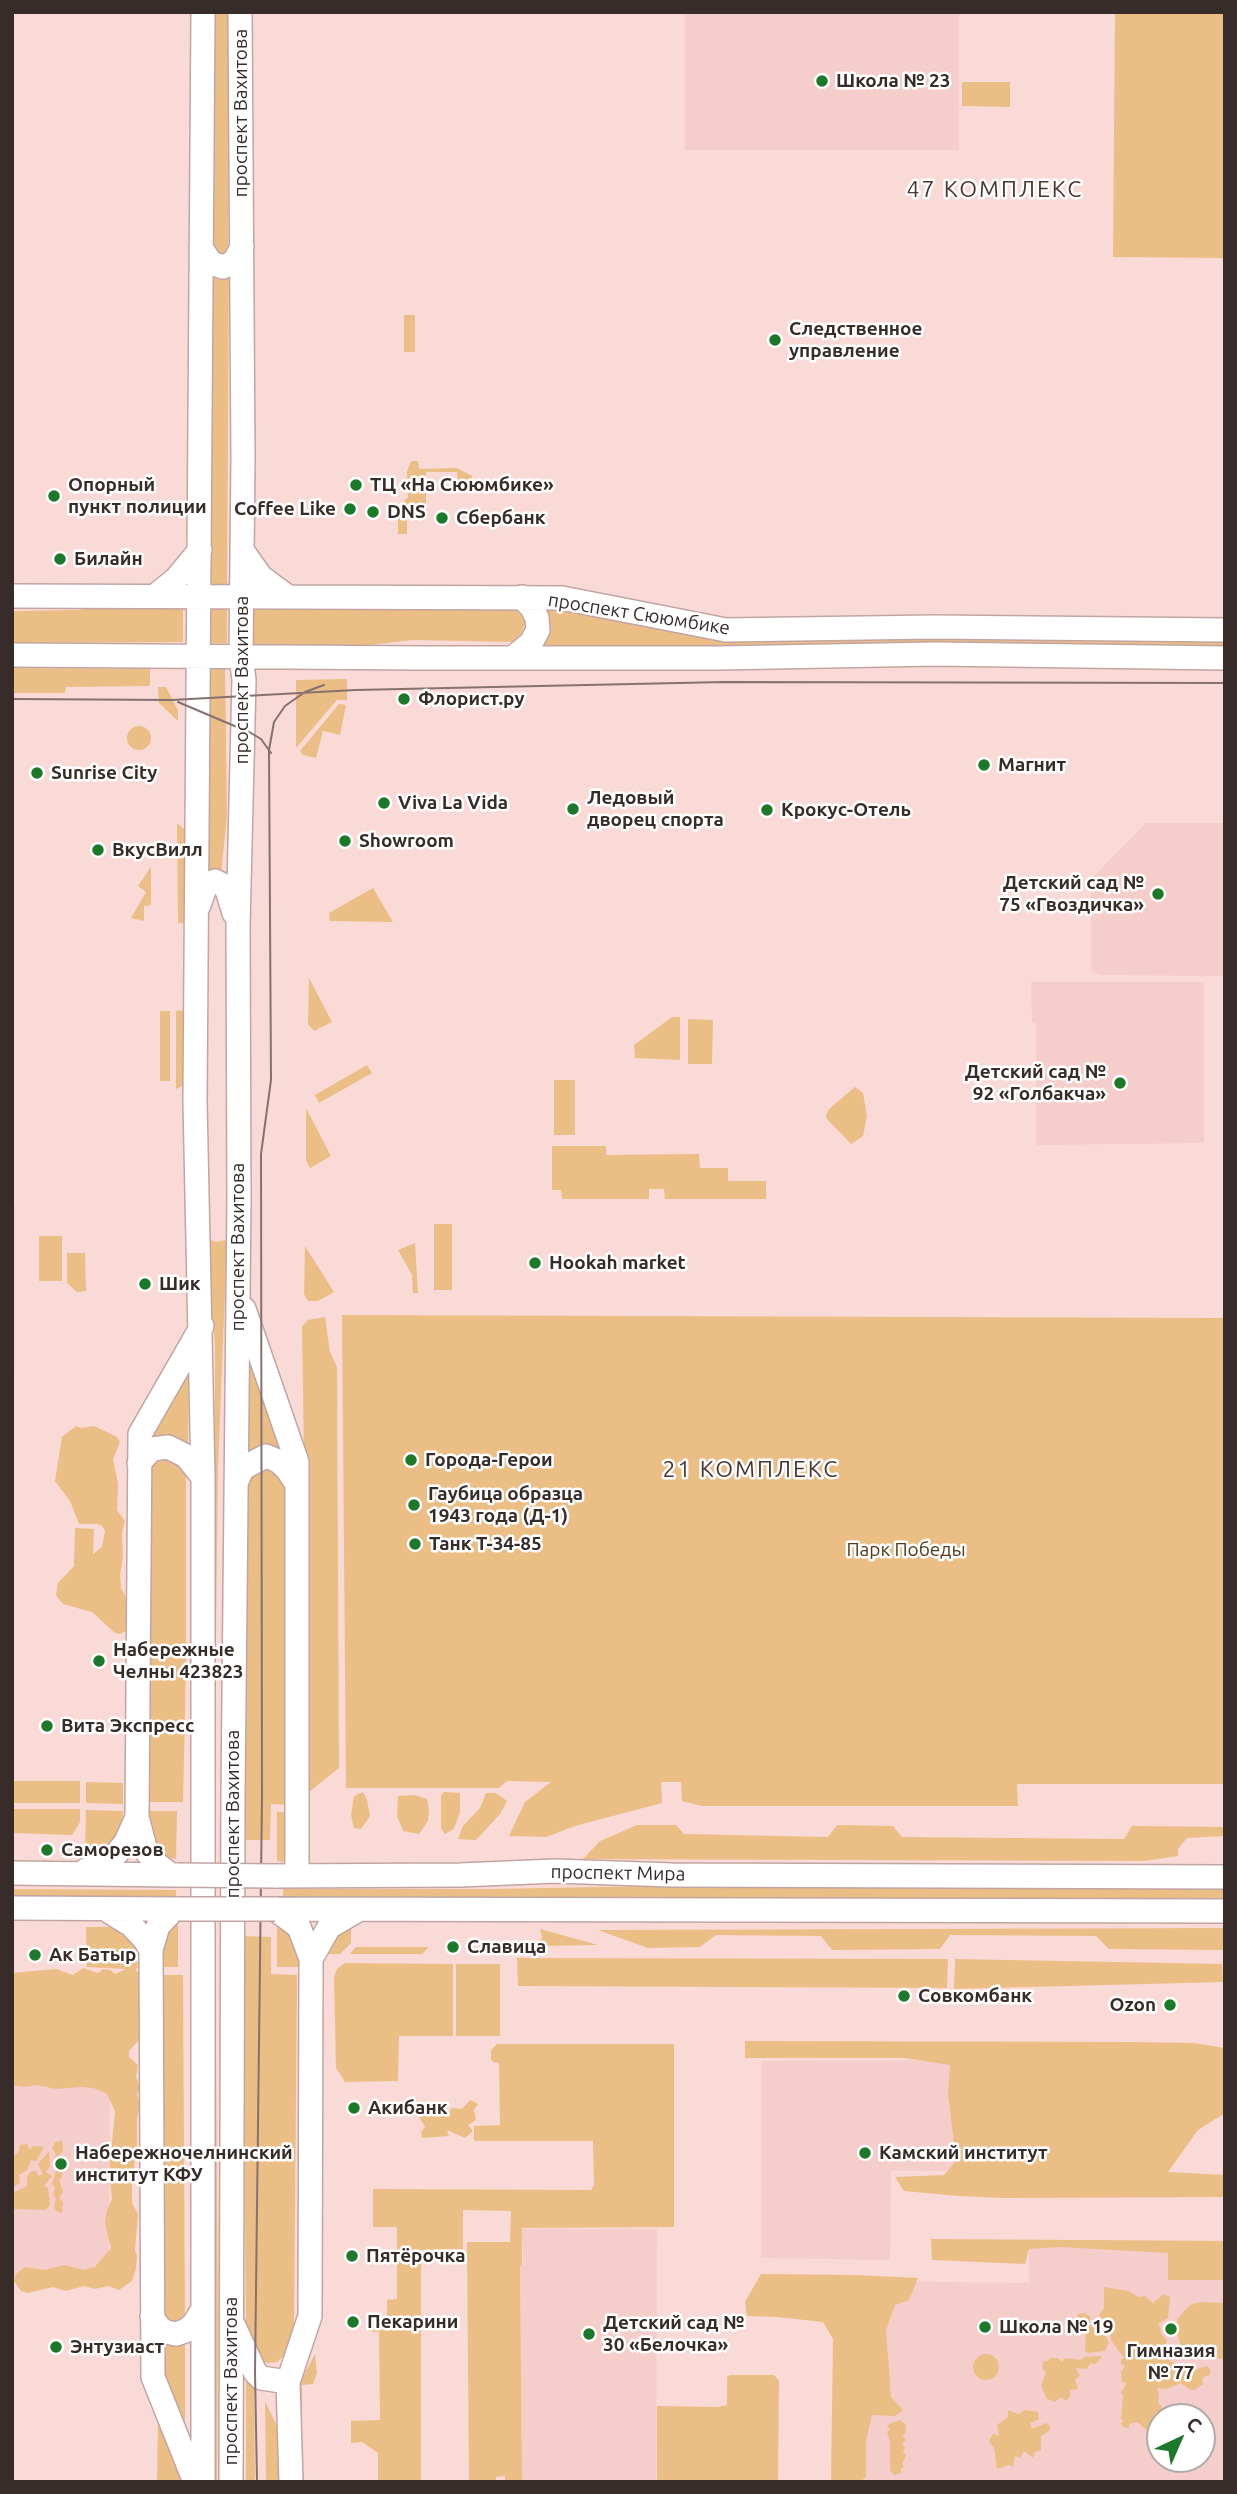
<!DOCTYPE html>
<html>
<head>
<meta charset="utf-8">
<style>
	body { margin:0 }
	#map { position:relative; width:1237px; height:2494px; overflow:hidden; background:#f9dad7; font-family:Ubuntu,sans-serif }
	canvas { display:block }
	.frame { position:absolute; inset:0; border:14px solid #372c2a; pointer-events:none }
	.north { position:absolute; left:1146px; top:2403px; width:70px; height:70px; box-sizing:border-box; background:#fff; border:2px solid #afabaa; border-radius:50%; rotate:44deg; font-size:19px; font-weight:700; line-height:28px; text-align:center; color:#372c2a }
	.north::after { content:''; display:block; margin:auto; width:24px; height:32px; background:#1c7929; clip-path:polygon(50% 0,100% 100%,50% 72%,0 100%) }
</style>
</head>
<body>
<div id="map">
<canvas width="1237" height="2494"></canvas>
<div class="frame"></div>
<div class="north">С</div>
</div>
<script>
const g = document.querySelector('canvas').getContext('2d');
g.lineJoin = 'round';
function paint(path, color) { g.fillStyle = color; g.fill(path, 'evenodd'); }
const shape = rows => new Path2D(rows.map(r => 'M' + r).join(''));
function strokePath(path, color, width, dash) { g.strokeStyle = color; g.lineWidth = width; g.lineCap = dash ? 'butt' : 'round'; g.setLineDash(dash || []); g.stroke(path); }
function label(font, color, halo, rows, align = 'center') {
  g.font = font + ' Ubuntu,sans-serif'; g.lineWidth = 5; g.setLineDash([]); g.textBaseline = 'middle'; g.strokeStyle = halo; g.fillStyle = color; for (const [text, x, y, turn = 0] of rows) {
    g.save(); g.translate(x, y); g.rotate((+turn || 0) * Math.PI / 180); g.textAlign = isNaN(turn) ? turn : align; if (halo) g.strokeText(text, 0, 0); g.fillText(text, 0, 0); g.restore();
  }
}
paint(shape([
	[685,12,959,12,959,150,685,150],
	[1146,823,1225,823,1225,976,1101,975,1091,970,1091,879],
	[1031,982,1204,982,1204,1143,1036,1145,1036,1023,1032,1022],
	[12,1204,15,1204,15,1374,12,1374],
	[12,2049,110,2049,109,2279,12,2281],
	[970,2060,970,2171,891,2171,890,2260,761,2258,761,2061],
	[522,2229,657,2229,656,2482,522,2482,520,2265,523,2265],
	[1029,2240,1225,2241,1225,2482,852,2482,853,2281,1029,2283],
	[1160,2417,1202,2417,1202,2459,1160,2459]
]), '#f5cdca');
paint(shape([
	[208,12,229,12,228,253,224,257,213,251,213,176,207,131],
	[1115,12,1225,12,1225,258,1113,257],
	[962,82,1010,82,1010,107,962,106],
	[207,269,229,269,227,585,205,584],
	[404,315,415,315,415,352,404,352],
	[411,461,418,461,419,469,457,468,472,476,473,489,470,492,462,492,458,489,457,472,426,472,426,507,407,507,407,534,398,534,398,508,404,508,405,499,408,498,407,471],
	[130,603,183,604,183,642,12,643,12,611,77,610],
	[205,604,227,604,227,643,205,643],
	[250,606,514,608,524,618,525,624,521,634,513,642,413,640,359,646,250,647],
	[572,608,943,637,1225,638,1225,645,544,648,541,645,542,611],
	[204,666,225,666,227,815,221,875,205,876],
	[12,668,150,669,150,686,66,687,65,693,12,693],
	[347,679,347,700,337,700,296,748,296,680],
	[158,687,166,687,178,710,178,721,159,703],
	[339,704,346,705,340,735,323,731,316,758,303,755,300,751],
	'127 738a12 12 0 1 1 24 0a12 12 0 1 1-24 0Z',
	[177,823,186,831,186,923,178,923],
	[151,867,151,905,144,906,144,921,131,918,146,892,138,886],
	[373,888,393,922,330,921,329,913],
	[309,978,332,1022,314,1031,308,1024],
	[189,1010,187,1084,176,1089,176,1011],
	[160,1011,170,1011,170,1081,160,1081],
	[672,1017,680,1017,680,1060,635,1058,634,1045],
	[688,1019,713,1020,712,1064,688,1064],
	[367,1065,372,1073,319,1103,315,1095],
	[554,1080,575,1080,575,1135,554,1135],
	[855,1087,863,1093,867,1116,863,1136,851,1144,827,1119,826,1115,829,1109],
	[306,1108,331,1156,310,1168,306,1160],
	[552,1146,606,1146,606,1155,699,1154,700,1168,728,1168,728,1181,766,1181,766,1199,665,1199,664,1189,649,1189,649,1199,562,1199,561,1190,552,1190],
	[434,1224,452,1224,452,1290,434,1290],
	[39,1236,62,1236,62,1281,39,1281],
	[211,1240,216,1242,227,1240,218,1468,214,1795,215,1345,209,1282],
	[415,1243,418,1293,413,1293,412,1275,398,1250],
	[305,1246,334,1292,318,1301,308,1301,304,1294],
	[67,1253,85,1253,86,1291,77,1292,67,1283],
	[342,1315,1225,1318,1225,1784,1017,1784,1018,1806,702,1806,682,1801,681,1782,661,1782,662,1803,575,1826,546,1837,509,1836,525,1802,551,1782,507,1781,499,1788,346,1788],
	[325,1317,330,1352,337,1367,339,1768,309,1792,302,1326,308,1320],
	[247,1335,289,1465,289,1805,271,1804,270,1840,243,1840],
	[189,1363,188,1449,146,1438],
	[76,1426,82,1428,94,1426,117,1437,120,1442,113,1459,118,1484,117,1510,125,1521,122,1533,123,1556,120,1575,121,1588,127,1600,128,1625,126,1631,120,1634,115,1633,92,1612,63,1604,56,1595,58,1583,74,1566,75,1528,94,1529,93,1554,102,1547,105,1531,102,1526,97,1524,79,1524,70,1501,55,1481,62,1437],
	[168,1451,186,1469,186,1668,183,1802,150,1802,149,1465],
	[12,1781,80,1781,80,1803,12,1803],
	[86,1782,123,1783,123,1804,86,1803],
	[363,1792,367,1800,370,1816,361,1829,354,1828,351,1815,354,1796],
	[444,1792,460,1793,460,1812,454,1829,445,1834,441,1828,441,1796],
	[486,1793,496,1793,507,1801,500,1814,476,1840,458,1839,463,1826,480,1808],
	[415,1795,427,1799,429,1810,428,1821,419,1834,403,1831,397,1816,398,1796],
	[12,1809,80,1809,80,1822,72,1835,12,1833],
	[86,1810,123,1811,122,1836,118,1844,85,1858],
	[149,1811,177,1811,176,1859,162,1857,149,1843],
	[277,1812,289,1812,287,1859,283,1862,277,1861],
	[637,1825,676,1825,684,1834,828,1837,837,1825,893,1826,902,1837,1124,1839,1132,1826,1225,1827,1225,1836,1187,1838,1178,1849,1178,1856,1145,1861,583,1859,600,1841],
	[709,1885,1225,1887,1225,1901,501,1901,283,1896,283,1889,491,1889],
	[12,1889,176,1890,176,1897,12,1896],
	[209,1923,215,1924,218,2310,217,2482,211,2482],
	[172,1924,178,1924,178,1967,159,1967,160,1936],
	[351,1925,351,1943,340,1954,323,1954,325,1940],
	[86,1927,115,1927,121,1929,134,1943,138,1968,135,1969,141,1975,143,2030,140,2039,129,2051,129,2057,138,2065,136,2077,140,2088,137,2094,140,2105,137,2118,137,2153,134,2164,135,2174,132,2179,132,2203,138,2214,135,2250,137,2256,136,2268,132,2281,119,2290,108,2286,95,2289,84,2286,66,2291,53,2287,27,2293,21,2291,14,2281,16,2274,25,2267,44,2270,65,2265,83,2270,95,2267,111,2248,105,2223,107,2210,112,2199,109,2173,115,2111,107,2094,93,2088,81,2087,56,2089,37,2085,25,2087,12,2085,12,1973,56,1969,73,1975,83,1968,98,1973,103,1969,110,1970,115,1974,126,1969,87,1967],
	[277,1927,288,1927,298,1941,298,1967,277,1967],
	[1225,1928,1225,1950,1109,1949,1096,1936,950,1935,940,1949,832,1950,821,1936,716,1935,700,1947,648,1948,598,1930],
	[540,1929,598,1945,539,1946,542,1937],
	[243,1936,271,1937,271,1974,297,1975,294,2331,285,2355,277,2362,268,2363,262,2362,246,2340],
	[356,1947,429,1947,422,1954,350,1954],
	[517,1958,948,1959,947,1988,518,1986],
	[955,1959,1222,1964,1223,1982,954,1989],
	[345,1963,453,1964,453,2036,399,2036,398,2081,345,2082,336,2068,334,1977,337,1969],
	[456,1964,500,1964,500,2036,456,2036],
	[159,1975,183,1975,185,2323,181,2327,161,2321],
	[745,2041,1132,2042,1194,2043,1225,2048,1225,2113,1198,2130,1168,2172,1225,2175,1225,2197,1004,2198,959,2196,904,2191,895,2177,944,2175,956,2161,948,2093,950,2065,904,2058,745,2058],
	[497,2044,674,2044,674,2227,522,2228,522,2265,520,2266,522,2482,505,2482,505,2476,496,2477,496,2482,469,2482,467,2242,510,2242,511,2211,463,2210,463,2249,421,2250,421,2482,378,2482,378,2453,362,2442,351,2443,351,2421,380,2420,379,2332,368,2331,368,2318,387,2317,387,2300,397,2299,397,2227,373,2227,373,2189,591,2190,594,2185,593,2141,474,2141,474,2126,500,2125,499,2063,493,2062,491,2059,491,2050],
	[470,2100,478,2104,474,2110,476,2120,468,2125,473,2131,465,2138,447,2130,449,2136,422,2138,421,2132,425,2127,419,2117,433,2108,447,2115,452,2108,462,2109],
	[62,2141,63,2151,59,2155,63,2160,59,2163,62,2166,62,2177,59,2180,63,2192,59,2198,63,2202,62,2213,56,2211,54,2207,56,2199,53,2194,55,2188,52,2184,57,2167,54,2162,56,2154,52,2149,55,2142],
	[27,2144,30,2150,33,2146,44,2147,36,2161,31,2160,27,2170,19,2175,20,2183,13,2187,12,2152,14,2156,18,2153,20,2145],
	[49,2151,50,2166,46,2172,52,2176,44,2186,48,2188,50,2205,46,2210,12,2209,12,2198,15,2192,27,2186,27,2176,32,2171,36,2171,39,2176,43,2174,38,2164],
	[931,2239,1225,2241,1223,2280,1168,2280,1168,2253,1060,2247,1029,2249,1025,2264,932,2260],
	[761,2274,855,2275,918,2278,909,2300,895,2305,886,2330,891,2397,903,2410,895,2416,872,2415,866,2441,866,2477,859,2482,831,2482,833,2339,823,2322,777,2317,747,2316,745,2302],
	[1104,2287,1128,2291,1139,2297,1145,2296,1153,2303,1164,2294,1170,2297,1168,2318,1158,2324,1161,2329,1160,2332,1167,2341,1165,2345,1168,2350,1166,2352,1171,2358,1170,2361,1178,2365,1178,2368,1183,2368,1188,2372,1207,2366,1210,2369,1210,2375,1205,2376,1202,2380,1203,2384,1194,2390,1189,2389,1181,2383,1166,2389,1157,2388,1159,2394,1158,2402,1165,2411,1160,2417,1160,2425,1152,2431,1148,2431,1137,2422,1129,2424,1129,2428,1123,2427,1121,2424,1123,2421,1121,2419,1123,2396,1121,2392,1126,2385,1125,2382,1122,2382,1121,2372,1125,2366,1121,2364,1121,2359,1124,2358,1111,2340,1109,2329,1104,2329,1099,2315,1104,2308],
	[1200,2302,1225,2303,1225,2359,1197,2357,1189,2355,1181,2348,1176,2327,1178,2318,1190,2305],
	[1085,2313,1091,2317,1088,2326,1095,2323,1103,2332,1109,2342,1105,2351,1088,2353,1085,2351,1086,2330,1073,2328,1071,2322,1075,2322,1078,2314],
	[161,2336,185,2338,185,2434,161,2382],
	'973 2367a13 13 0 1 1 26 0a13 13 0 1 1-26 0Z',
	[315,2354,317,2373,313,2384,302,2385,302,2482,299,2384],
	[1102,2356,1096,2364,1090,2363,1087,2369,1076,2368,1080,2376,1075,2380,1078,2389,1070,2390,1070,2396,1066,2401,1061,2397,1055,2402,1047,2399,1041,2386,1046,2373,1042,2368,1043,2361,1048,2361,1050,2358,1058,2358,1062,2362,1065,2358,1080,2360,1085,2357],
	[246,2369,254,2385,255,2482,246,2482],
	[730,2375,774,2375,779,2381,778,2482,657,2482,657,2406,718,2407,727,2405,727,2377],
	[265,2401,284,2441,284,2482,266,2482],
	[1008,2410,1018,2414,1025,2410,1038,2412,1039,2419,1030,2423,1032,2429,1046,2423,1050,2426,1049,2431,1041,2436,1041,2450,1035,2452,1033,2458,1024,2451,1020,2458,1015,2456,1013,2467,1009,2465,997,2469,994,2448,989,2441,993,2434,999,2436,997,2425,1008,2417],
	[158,2419,186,2482,157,2482],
	[900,2420,906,2425,905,2433,902,2435,906,2440,902,2444,905,2448,903,2452,906,2455,902,2464,904,2467,901,2468,901,2473,894,2475,890,2470,890,2441,887,2432,890,2430,887,2425]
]), '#ebbe85');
const major = shape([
	[201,248,211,263,223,267,234,262,242,247],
	[242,550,261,577,288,597],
	[12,596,562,598,726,630,934,627,1225,630],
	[155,596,176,579,200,550],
	[12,655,422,658,719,658,935,654,1225,658],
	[515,656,531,643,538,630,537,618,532,608,522,597],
	[199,905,206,885,215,881,223,885,227,890,234,913],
	[244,1309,297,1462,297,1876],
	[139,1463,152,1449,168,1447,186,1456,203,1477],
	[236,1483,243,1468,266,1456,278,1461,287,1469,297,1484],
	[86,1870,109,1860,117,1853,126,1842,137,1817],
	[12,1873,175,1875],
	[171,1875,158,1865,146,1851,137,1817,140,1434,202,1326],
	[274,1876,460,1875,555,1871,672,1875,1225,1877],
	[12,1908,178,1909],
	[105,1909,131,1925,145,1940,151,1950],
	[174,1909,158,1926,151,1950,153,2377,195,2482],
	[275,1909,1225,1911],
	[275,1909,299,1927,311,1959,311,1969,310,2316,288,2382,291,2482],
	[311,1959,329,1927,358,1910],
	[152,2317,159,2327,166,2332,176,2334,185,2331,193,2325,202,2311],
	[233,2324,255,2372,261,2378,288,2382],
	[203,2482,203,1477,195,1101,203,12],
	[231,2482,233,1796,239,1199,238,926,244,680,241,656,243,457,240,12]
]);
strokePath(major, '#c2a5a2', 26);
strokePath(major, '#fff', 23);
strokePath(shape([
	[12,699,172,700,355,690,725,682,1225,683],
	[178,702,251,733,261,739,271,753],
	[257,2482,255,2372,262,1796,261,1154,271,1080,269,750,274,722,285,706,305,692,324,685]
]), '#857270', 2);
const majorBridge = shape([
	[178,1875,274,1876],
	[178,1909,275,1909]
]);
strokePath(majorBridge, '#c2a5a2', 26, []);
strokePath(majorBridge, '#fff', 23);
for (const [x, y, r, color] of [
	[822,81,7,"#1c7929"],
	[775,340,7,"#1c7929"],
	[356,485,7,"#1c7929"],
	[54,496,7,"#1c7929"],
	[350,509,7,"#1c7929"],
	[373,512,7,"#1c7929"],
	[442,518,7,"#1c7929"],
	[60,559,7,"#1c7929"],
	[404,699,7,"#1c7929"],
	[984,765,7,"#1c7929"],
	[37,773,7,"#1c7929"],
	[384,803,7,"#1c7929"],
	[573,809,7,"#1c7929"],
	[767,810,7,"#1c7929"],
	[345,841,7,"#1c7929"],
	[98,850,7,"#1c7929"],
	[1158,894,7,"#1c7929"],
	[1120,1083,7,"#1c7929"],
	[535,1263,7,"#1c7929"],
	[145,1284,7,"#1c7929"],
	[411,1460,7,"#1c7929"],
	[414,1505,7,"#1c7929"],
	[415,1544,7,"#1c7929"],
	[99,1661,7,"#1c7929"],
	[47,1726,7,"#1c7929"],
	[47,1850,7,"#1c7929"],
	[453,1947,7,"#1c7929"],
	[35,1955,7,"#1c7929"],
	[904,1996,7,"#1c7929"],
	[1170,2005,7,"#1c7929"],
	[354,2108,7,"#1c7929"],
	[865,2153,7,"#1c7929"],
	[61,2164,7,"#1c7929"],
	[352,2256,7,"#1c7929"],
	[353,2322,7,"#1c7929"],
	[985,2327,7,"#1c7929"],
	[1171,2329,7,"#1c7929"],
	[589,2334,7,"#1c7929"],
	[56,2347,7,"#1c7929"]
]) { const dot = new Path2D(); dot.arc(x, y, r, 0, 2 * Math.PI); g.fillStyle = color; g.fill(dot); strokePath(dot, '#fff', 2.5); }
label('bold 19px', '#372c2a', '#fff', [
	["Школа № 23",836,81],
	["Следственное",789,329],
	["управление",789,351],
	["Опорный",68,485],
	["пункт полиции",68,507],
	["ТЦ «На Сююмбике»",370,485],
	["Coffee Like",336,509,"right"],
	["DNS",387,512],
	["Сбербанк",456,518],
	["Билайн",74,559],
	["Флорист.ру",418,699],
	["Магнит",998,765],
	["Sunrise City",51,773],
	["Ледовый",587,798],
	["дворец спорта",587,820],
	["Viva La Vida",398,803],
	["Крокус-Отель",781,810],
	["Showroom",359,841],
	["ВкусВилл",112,850],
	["Детский сад №",1144,883,"right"],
	["75 «Гвоздичка»",1144,905,"right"],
	["Детский сад №",1106,1072,"right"],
	["92 «Голбакча»",1106,1094,"right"],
	["Hookah market",549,1263],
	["Шик",159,1284],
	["Города-Герои",425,1460],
	["Гаубица образца",428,1494],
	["1943 года (Д-1)",428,1516],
	["Танк Т-34-85",429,1544],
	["Набережные",113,1650],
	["Челны 423823",113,1672],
	["Вита Экспресс",61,1726],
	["Саморезов",61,1850],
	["Славица",467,1947],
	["Ак Батыр",49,1955],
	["Совкомбанк",918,1996],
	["Ozon",1156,2005,"right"],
	["Акибанк",368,2108],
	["Набережночелнинский",75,2153],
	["институт КФУ",75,2175],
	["Камский институт",879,2153],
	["Пятёрочка",366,2256],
	["Пекарини",367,2322],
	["Детский сад №",603,2323],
	["30 «Белочка»",603,2345],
	["Школа № 19",999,2327],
	["Энтузиаст",70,2347],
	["Гимназия",1171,2351,"center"],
	["№ 77",1171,2373,"center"]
], 'left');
label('19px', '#372c2a', '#fff', [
	["проспект Вахитова",241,113,-90],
	["проспект Сююмбике",639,614,9],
	["проспект Вахитова",242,680,-90],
	["проспект Вахитова",238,1247,-90],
	["проспект Вахитова",233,1814,-90],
	["проспект Мира",618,1873,1],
	["проспект Вахитова",231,2381,-90]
]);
label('19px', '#533a16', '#fff', [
	["Парк Победы",906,1550]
]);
g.letterSpacing = '2px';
label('23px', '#4d3533', '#fff', [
	["47 КОМПЛЕКС",995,189],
	["21 КОМПЛЕКС",751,1469]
]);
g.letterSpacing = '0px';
</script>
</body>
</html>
